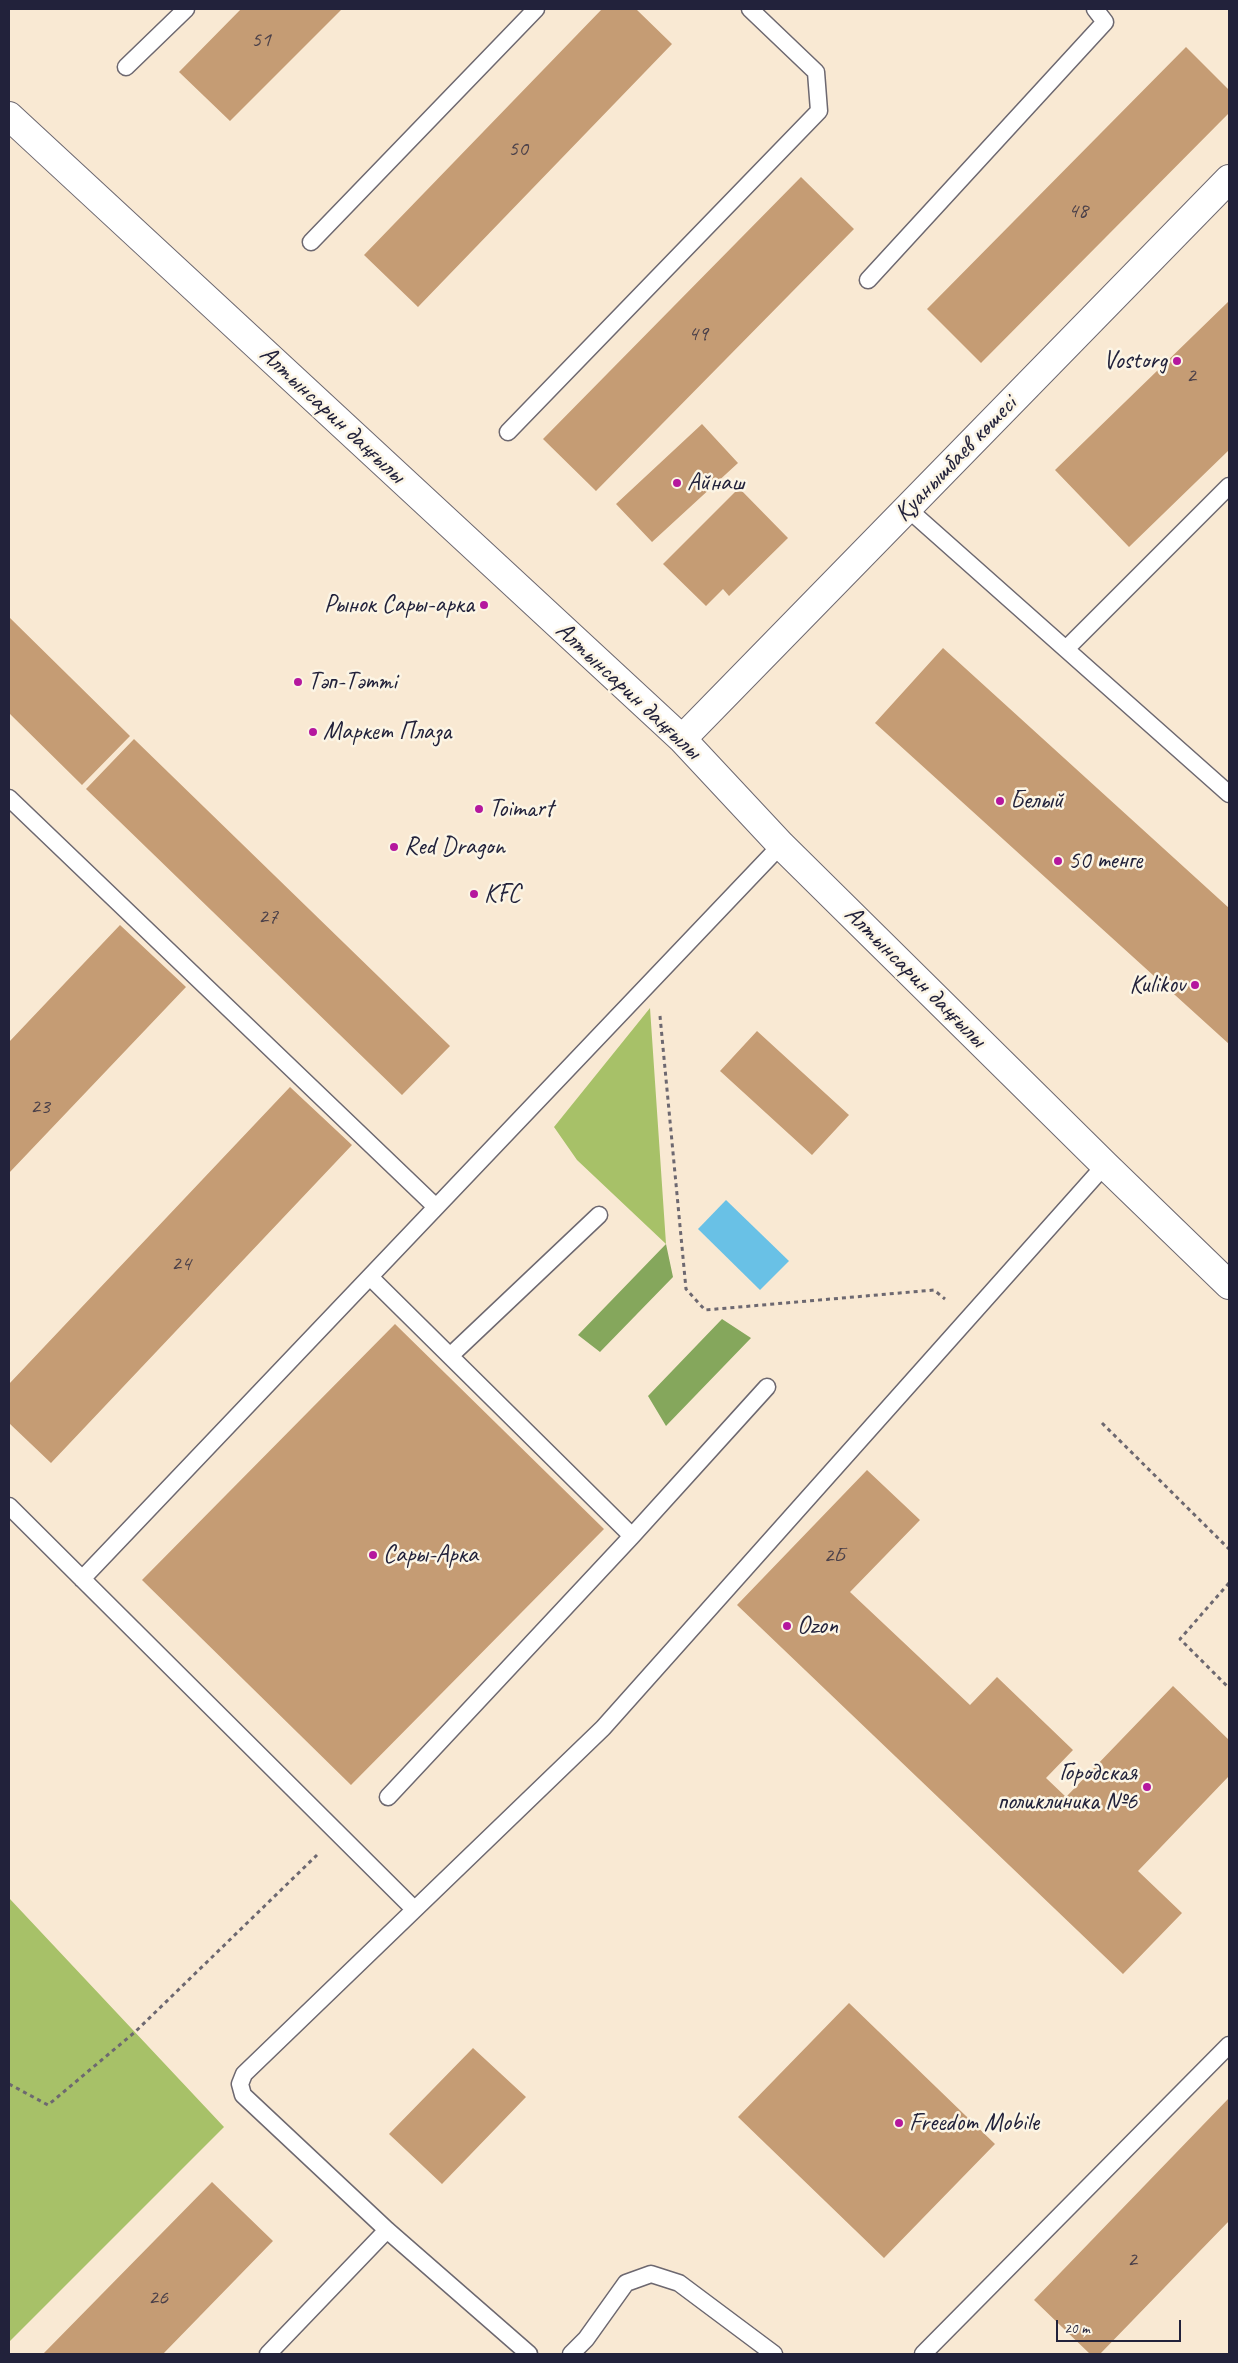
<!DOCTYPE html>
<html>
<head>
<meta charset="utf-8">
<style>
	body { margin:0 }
	#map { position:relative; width:1238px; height:2363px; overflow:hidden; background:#f9e9d3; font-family:Caveat,sans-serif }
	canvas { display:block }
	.frame { position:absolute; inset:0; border:10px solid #22223b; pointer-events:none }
	.scale { position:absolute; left:1056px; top:2320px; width:125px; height:22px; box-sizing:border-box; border:2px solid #22223b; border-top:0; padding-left:6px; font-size:15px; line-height:18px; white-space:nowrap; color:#22223b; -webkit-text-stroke:4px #fcf5e5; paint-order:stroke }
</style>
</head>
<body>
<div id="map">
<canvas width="1238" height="2363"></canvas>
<div class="frame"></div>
<div class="scale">20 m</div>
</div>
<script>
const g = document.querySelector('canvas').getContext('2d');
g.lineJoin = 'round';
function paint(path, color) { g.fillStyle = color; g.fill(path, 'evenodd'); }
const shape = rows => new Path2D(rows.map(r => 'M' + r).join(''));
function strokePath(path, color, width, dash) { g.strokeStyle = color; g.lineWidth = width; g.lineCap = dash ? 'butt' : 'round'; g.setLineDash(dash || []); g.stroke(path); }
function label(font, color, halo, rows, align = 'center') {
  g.font = font + ' Caveat,sans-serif'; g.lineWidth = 5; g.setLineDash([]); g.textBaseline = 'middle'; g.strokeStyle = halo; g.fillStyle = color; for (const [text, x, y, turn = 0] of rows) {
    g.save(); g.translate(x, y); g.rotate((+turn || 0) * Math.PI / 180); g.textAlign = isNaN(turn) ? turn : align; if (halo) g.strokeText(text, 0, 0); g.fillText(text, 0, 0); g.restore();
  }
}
paint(shape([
	[650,1008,666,1244,577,1160,554,1127],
	[9,1898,224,2127,9,2342]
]), '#a7c168');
paint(shape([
	[666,1244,673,1277,600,1352,578,1335],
	[722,1319,751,1338,666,1426,648,1396]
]), '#85a75c');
paint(shape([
	[726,1200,789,1261,760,1290,698,1229]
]), '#69c1e6');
paint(shape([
	[241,9,342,9,230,121,179,72],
	[602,9,636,9,672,44,418,307,364,255],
	[1186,47,1229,90,1229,113,981,363,927,309],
	[801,177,854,229,596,491,543,439],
	[1229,301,1229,450,1129,547,1055,470],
	[702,424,738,463,652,542,616,504],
	[739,488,788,538,729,596,723,589,706,606,663,564],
	[9,617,130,736,82,785,9,713],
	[943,648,1229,908,1229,1044,875,723],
	[134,739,450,1046,402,1095,86,789],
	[120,925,186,987,9,1173,9,1042],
	[757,1031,849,1115,812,1155,720,1071],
	[290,1087,352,1145,51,1463,9,1423,9,1384],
	[395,1324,604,1529,351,1785,142,1580],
	[867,1470,920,1520,850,1592,970,1705,997,1677,1073,1750,1046,1778,1066,1797,1173,1686,1229,1740,1229,1776,1138,1871,1182,1913,1123,1974,737,1605],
	[849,2003,995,2144,884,2258,738,2117],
	[473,2048,526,2097,442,2184,389,2134],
	[1229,2098,1229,2221,1100,2354,1090,2354,1034,2300],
	[212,2182,273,2241,163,2354,43,2354]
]), '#c59c74');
const lane = shape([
	[126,67,186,9],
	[311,242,536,9],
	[868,280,1105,22,1095,9],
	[508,432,819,111,816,72,750,9],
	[908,509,1229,794],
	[1066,649,1229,486],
	[9,798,436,1207],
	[370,1277,632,1536],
	[450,1356,599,1215],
	[9,1506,414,1909],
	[82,1579,781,845],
	[388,1797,632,1536,767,1387],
	[268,2354,387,2230],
	[529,2354,387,2230,243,2095,240,2084,244,2074,603,1728,1105,1165],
	[571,2354,586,2339,626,2283,651,2274,679,2283,774,2354],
	[923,2354,1229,2045]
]);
const secondary = shape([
	[9,116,682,739,781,845,1105,1165,1229,1285],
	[682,739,1229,179]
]);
strokePath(lane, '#6d6870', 19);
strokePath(secondary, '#6d6870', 30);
strokePath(shape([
	[660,1016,686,1289,705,1310,934,1290,945,1299],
	[1102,1423,1229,1549],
	[1229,1583,1180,1639,1229,1688],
	[9,2084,48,2105,135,2032,317,1855]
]), '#6d6870', 3, [4, 4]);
strokePath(lane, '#fff', 16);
strokePath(secondary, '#fff', 28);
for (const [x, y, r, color] of [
	[1177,361,5,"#b5179e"],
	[677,483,5,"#b5179e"],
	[484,605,5,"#b5179e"],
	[298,682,5,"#b5179e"],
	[313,732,5,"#b5179e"],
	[1000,801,5,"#b5179e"],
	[479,809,5,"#b5179e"],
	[394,847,5,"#b5179e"],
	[1058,861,5,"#b5179e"],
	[474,894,5,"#b5179e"],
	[1195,985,5,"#b5179e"],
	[373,1555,5,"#b5179e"],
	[787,1626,5,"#b5179e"],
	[1147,1787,5,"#b5179e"],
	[899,2123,5,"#b5179e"]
]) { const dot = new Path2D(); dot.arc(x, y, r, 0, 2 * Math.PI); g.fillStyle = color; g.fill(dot); strokePath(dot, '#fcf5e5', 2); }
label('22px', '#4b4049', null, [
	["51",261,40],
	["50",518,149],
	["48",1078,211],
	["49",698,334],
	["2",1191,376],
	["27",268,917],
	["23",40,1107],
	["24",181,1264],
	["2Б",834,1556],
	["2",1132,2260],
	["26",158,2298]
]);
label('25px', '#22223b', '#fcf5e5', [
	["Vostorg",1167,361,"right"],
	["Айнаш",687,483],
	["Рынок Сары-арка",474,605,"right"],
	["Тәп-Тәтті",308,682],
	["Маркет Плаза",323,732],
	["Белый",1010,801],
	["Toimart",489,809],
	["Red Dragon",404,847],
	["50 тенге",1068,861],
	["KFC",484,894],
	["Kulikov",1185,985,"right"],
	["Сары-Арка",383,1555],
	["Ozon",797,1626],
	["Городская",1137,1773,"right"],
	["поликлиника №6",1137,1802,"right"],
	["Freedom Mobile",909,2123]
], 'left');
label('25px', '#22223b', '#fcf5e5', [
	["Алтынсарин даңғылы",332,415,43],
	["Қуанышбаев көшесі",956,459,-46],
	["Алтынсарин даңғылы",628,691,43],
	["Алтынсарин даңғылы",915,977,45]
]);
</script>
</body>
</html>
